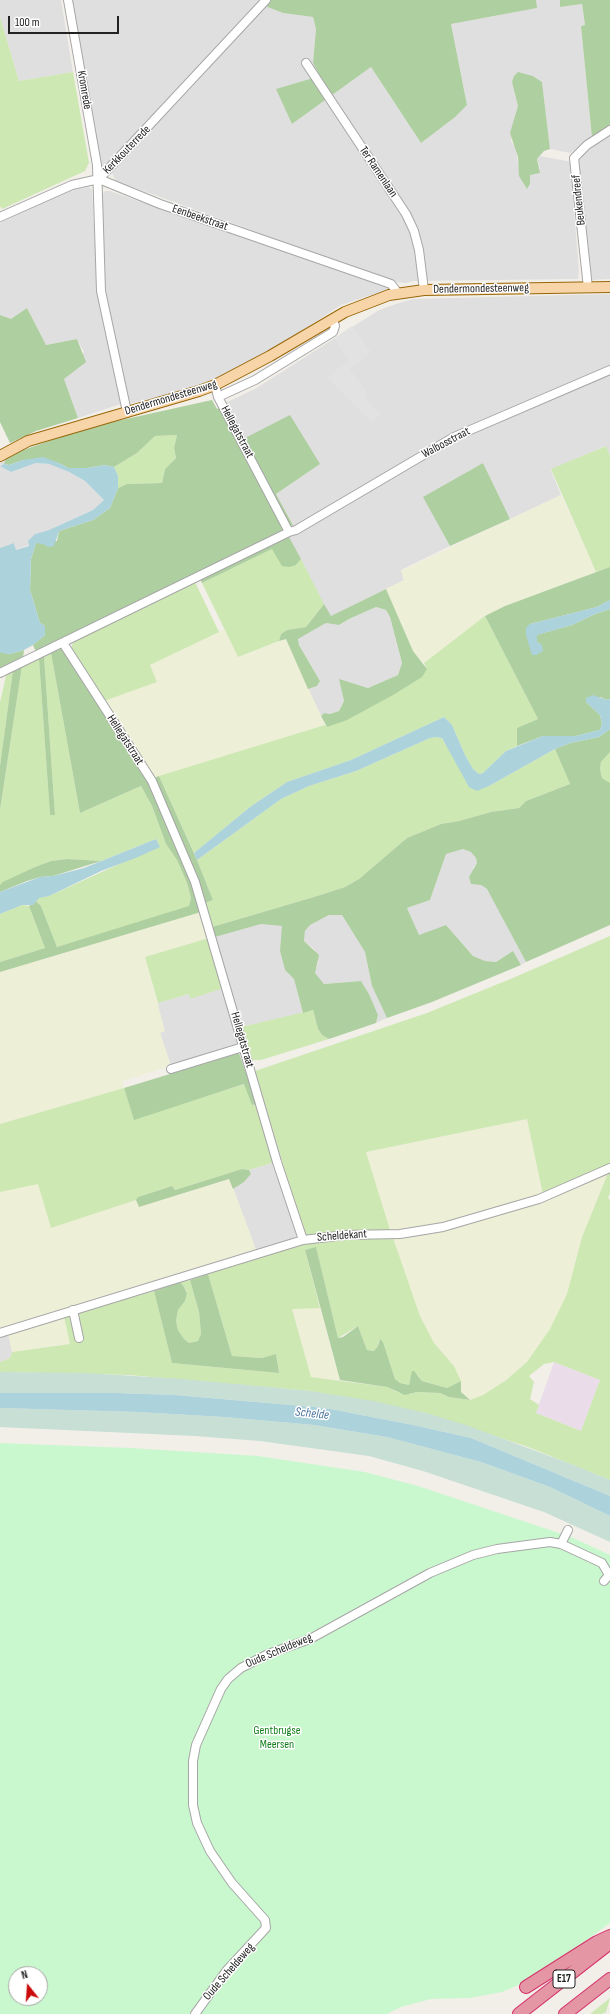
<!DOCTYPE html>
<html>
<head>
<meta charset="utf-8">
<style>
	body { margin:0 }
	#map { position:relative; width:610px; height:2014px; overflow:hidden; background:#f2efe9; font-family:"Sofia Sans Condensed",sans-serif }
	canvas { display:block }
	.north { position:absolute; left:8px; top:1966px; width:40px; height:40px; box-sizing:border-box; background:#fff; border:1px solid #a7a7a7; border-radius:50%; rotate:343deg; font-size:11px; font-weight:700; line-height:16px; text-align:center; color:#222 }
	.north::after { content:''; display:block; margin:auto; width:14px; height:18px; background:#ca0a0b; clip-path:polygon(50% 0,100% 100%,50% 72%,0 100%) }
	.scale { position:absolute; left:8px; top:16px; width:111px; height:18px; box-sizing:border-box; border:2px solid #222; border-top:0; padding-left:5px; font-size:12px; line-height:14px; white-space:nowrap; color:#222; -webkit-text-stroke:3px #fff; paint-order:stroke }
</style>
</head>
<body>
<div id="map">
<canvas width="610" height="2014"></canvas>
<div class="north">N</div>
<div class="scale">100 m</div>
</div>
<script>
const g = document.querySelector('canvas').getContext('2d');
g.lineJoin = 'round';
function paint(path, color) { g.fillStyle = color; g.fill(path, 'evenodd'); }
const shape = rows => new Path2D(rows.map(r => 'M' + r).join(''));
function strokePath(path, color, width, dash) { g.strokeStyle = color; g.lineWidth = width; g.lineCap = dash ? 'butt' : 'round'; g.setLineDash(dash || []); g.stroke(path); }
function label(font, color, halo, rows, align = 'center') {
  g.font = font + ' "Sofia Sans Condensed",sans-serif'; g.lineWidth = 3; g.setLineDash([]); g.textBaseline = 'middle'; g.strokeStyle = halo; g.fillStyle = color; for (const [text, x, y, turn = 0] of rows) {
    g.save(); g.translate(x, y); g.rotate((+turn || 0) * Math.PI / 180); g.textAlign = isNaN(turn) ? turn : align; if (halo) g.strokeText(text, 0, 0); g.fillText(text, 0, 0); g.restore();
  }
}
paint(shape([
	[0,0,61,0,73,72,19,81,0,17],
	[70,0,263,0,243,23,102,169,100,168],
	[536,0,560,0,561,7,582,4,585,25,581,26,592,138,570,153,550,149,542,82,533,76,512,82,518,106,511,141,516,149,518,165,526,188,530,184,530,175,540,169,537,159,540,156,572,162,571,175,579,271,578,279,414,281,406,283,394,282,116,181,112,173,114,168,192,87,265,6,283,13,313,17,316,29,313,63,321,76,292,124,371,67,421,143,467,105,451,24,536,8],
	[610,135,610,279,592,280,577,163,582,155],
	[89,187,92,190,98,299,121,404,78,418,64,379,84,352,77,339,46,345,27,308,11,320,0,315,0,223,65,192],
	[105,191,110,191,391,289,388,291,368,296,341,305,274,349,238,369,209,382,175,394,129,404,127,400,105,289,102,199,103,194],
	[610,294,610,456,605,446,551,470,561,495,510,519,483,463,424,497,450,546,401,570,404,580,330,617,285,529,293,524,276,494,320,464,245,438,225,403,255,389,379,310,396,304,413,299],
	[6,458,4,464,0,465,11,472,36,463,49,464,69,472,85,481,104,500,93,510,49,530,35,534,29,545,16,550,14,543,0,548,0,462],
	[376,607,386,610,390,617,402,663,398,675,368,688,340,680,344,701,339,711,330,714,324,713,321,716,308,689,317,686,320,681,299,645,298,639,326,623,339,625,349,619],
	[463,849,471,852,476,858,477,863,473,868,481,885,487,889,492,897,526,962,521,965,513,951,496,962,485,961,473,956,446,925,419,936,407,908,430,900,446,854],
	[329,915,342,915,365,952,372,986,387,1018,376,1023,378,1015,369,994,361,981,324,984,314,973,318,962,314,949,304,941,305,931,310,925],
	[261,924,283,926,280,951,285,970,294,979,303,1013,241,1027,215,937],
	[224,988,238,1043,171,1066,160,1033,158,1003,189,994,191,998],
	[275,1162,297,1235,293,1239,256,1250,233,1189,244,1182,251,1174,249,1170],
	[8,1333,12,1352,10,1358,0,1362,0,1336]
]), '#e0dfdf');
paint(shape([
	[554,1362,600,1380,581,1431,536,1413]
]), '#eadce8');
paint(shape([
	[561,495,596,572,505,606,487,615,424,663,413,651,386,589,404,580,401,571],
	[224,629,238,657,286,639,325,725,154,778,104,701,157,682,150,665],
	[201,912,209,938,145,957,165,1031,160,1033,171,1066,122,1081,124,1088,0,1124,0,972],
	[527,1119,542,1193,446,1223,390,1230,366,1152],
	[608,1173,582,1237,567,1294,550,1329,527,1362,505,1381,483,1395,470,1400,461,1392,461,1381,454,1366,434,1343,420,1316,393,1238,426,1233,491,1217,545,1200],
	[230,1179,256,1250,0,1328,0,1192,38,1183,51,1228,136,1200,139,1207],
	[292,1308,320,1308,340,1380,311,1377],
	[64,1317,70,1344,12,1352,8,1333]
]), '#edefd6');
paint(shape([
	[0,17,19,81,73,72,89,163,85,171,2,209,0,206],
	[177,435,174,448,176,458,165,469,162,483,127,484,118,488,118,476,114,467,137,453,155,436],
	[606,446,610,456,610,567,596,572,551,469],
	[272,549,296,565,301,559,324,604,306,627,287,630,281,634,279,641,238,657,202,583],
	[195,582,219,632,150,665,157,682,104,701,71,650,73,642],
	[485,616,538,719,517,728,517,746,506,751,483,773,479,774,473,769,465,755,452,725,444,717,351,760,287,782,250,807,194,853,159,776,325,725,327,727,427,669,424,663],
	[51,653,80,813,141,786,152,806,166,844,177,860,187,883,191,898,189,907,186,909,57,947,41,906,36,901,39,897,49,896,159,846,156,839,101,861,67,859,51,861,35,867,0,885,0,810,22,666,39,659,50,815,55,815,44,656],
	[13,670,0,766,0,702,7,672],
	[437,737,442,738,445,744,489,786,555,749,570,784,526,801,519,808,491,812,459,821,441,824,407,838,359,879,345,887,314,897,212,927,205,903,213,900,197,860,281,799,309,786,356,771,430,738],
	[610,752,610,783,602,778,600,769,601,762],
	[22,905,29,906,45,948,0,962,0,914],
	[610,936,610,1164,543,1195,527,1119,366,1152,390,1230,307,1236,304,1234,255,1071,427,1013,515,977],
	[209,938,224,988,190,999,189,994,158,1003,145,957],
	[313,1010,318,1029,322,1035,329,1039,261,1060,251,1060,241,1027],
	[245,1084,252,1105,257,1104,275,1162,249,1170,242,1169,175,1190,172,1186,138,1197,136,1200,51,1228,38,1184,0,1192,0,1124,124,1088,134,1119],
	[608,1173,610,1173,610,1193,608,1198,610,1200,610,1480,528,1447,426,1413,310,1391,129,1375,0,1372,0,1362,10,1358,12,1352,70,1344,64,1317,154,1291,172,1363,279,1373,276,1354,262,1358,232,1356,208,1274,309,1242,339,1239,393,1238,420,1316,434,1343,454,1366,461,1381,447,1388,422,1381,418,1375,411,1377,409,1385,400,1383,395,1379,383,1342,379,1340,378,1346,374,1351,367,1350,358,1326,338,1338,316,1248,305,1250,320,1308,292,1309,311,1377,387,1387,397,1392,410,1394,417,1392,440,1393,449,1397,470,1400,483,1395,505,1381,527,1362,550,1329,567,1294,582,1237],
	[554,1362,600,1380,581,1431,536,1413,539,1405,530,1399,534,1382,529,1376,544,1364],
	[190,1280,199,1312,201,1334,198,1341,189,1343,184,1339,178,1330,176,1321,178,1310,185,1301,187,1291,180,1282],
	[610,1998,606,2012,602,2014,590,2014]
]), '#cde8b3');
paint(shape([
	[270,0,536,0,537,8,451,24,467,105,455,117,421,143,371,67,292,124,276,89,320,76,313,63,316,29,313,17,283,13,265,6],
	[560,0,610,0,610,127,592,138,581,26,585,25,582,4,560,7],
	[518,72,533,76,542,82,550,149,544,151,537,159,540,173,530,175,530,184,527,189,519,176,518,157,510,133,518,106,512,82,514,76],
	[27,308,46,345,77,339,86,362,64,379,78,418,36,431,10,443,0,422,0,315,11,319],
	[212,400,217,409,225,403,245,438,290,415,320,464,276,494,293,525,36,652,33,645,45,635,45,626,40,623,30,590,31,559,36,543,57,541,59,531,93,520,103,513,110,508,118,488,127,484,162,483,165,469,176,458,174,448,177,435,155,436,137,453,114,467,105,465,87,468,68,468,59,463,23,460,9,465,4,464,6,458,23,450,90,427],
	[483,463,510,519,450,546,423,497],
	[288,535,301,559,296,565,289,567,282,566,272,549,202,583,200,579],
	[610,567,610,600,597,607,530,624,526,634,542,645,537,642,536,635,572,625,595,614,610,609,610,699,607,700,600,697,586,702,600,715,602,724,600,730,576,736,543,736,517,746,517,728,538,719,485,616,505,606],
	[386,589,413,651,427,669,422,677,393,695,347,720,327,727,321,716,324,713,330,714,339,711,344,701,339,679,368,688,398,675,402,663,390,617,386,610,376,607,349,619,339,625,326,623,298,639,299,645,320,681,317,686,308,689,286,639,279,641,281,634,287,630,306,627,324,604,331,616],
	[62,648,148,783,192,882,201,912,0,972,0,962,45,948,29,906,36,901,41,906,57,947,189,906,191,898,187,883,177,860,166,844,152,806,141,786,80,813,51,653],
	[24,650,23,658,0,668,0,652,10,654],
	[44,656,55,815,50,815,39,659],
	[22,666,0,810,0,766,13,670],
	[610,729,610,752,601,762,600,769,602,778,610,783,610,925,526,962,487,889,481,885,471,884,469,877,477,863,476,858,471,852,463,849,446,854,430,900,407,908,419,935,446,925,473,956,485,961,496,962,513,951,521,965,432,1002,387,1018,372,986,365,952,342,915,329,915,310,925,305,931,304,941,319,955,315,973,324,984,361,981,369,994,378,1015,376,1023,329,1039,322,1035,318,1029,313,1010,303,1013,294,979,285,970,280,951,282,926,261,924,215,937,212,927,314,897,345,887,359,879,407,838,441,824,459,821,491,812,519,808,526,801,570,784,555,749,570,743,599,737],
	[159,776,197,860,213,900,205,903,198,878,154,778],
	[67,859,101,861,53,876,40,877,27,881,0,892,0,885,3,882,35,867,51,861],
	[239,1053,257,1104,252,1105,244,1084,134,1120,124,1088],
	[242,1169,249,1170,251,1174,244,1182,233,1189,229,1179,139,1207,136,1200,138,1197,172,1186,175,1190],
	[316,1247,338,1338,343,1337,358,1326,367,1350,374,1351,378,1346,380,1339,383,1342,395,1379,400,1383,409,1385,412,1371,414,1371,422,1381,447,1388,461,1381,461,1392,470,1400,449,1397,440,1393,417,1392,405,1395,387,1387,340,1380,305,1250],
	[208,1274,232,1356,262,1358,276,1354,279,1373,172,1363,154,1291,180,1282,184,1287,187,1293,185,1301,178,1310,176,1321,178,1330,184,1339,189,1343,198,1341,201,1334,199,1312,190,1280]
]), '#aecfa0');
paint(shape([
	[0,1372,85,1373,183,1379,310,1391,374,1401,426,1413,466,1425,576,1466,610,1480,610,1496,471,1438,413,1425,325,1408,175,1395,116,1393,0,1393],
	[0,1408,138,1412,224,1417,314,1425,387,1437,481,1462,550,1487,610,1516,610,1542,544,1512,423,1471,369,1456,260,1441,195,1436,0,1427]
]), '#c7dfd4');
paint(shape([
	[0,1443,131,1448,258,1456,365,1472,418,1486,571,1537,610,1555,610,1923,566,1955,523,1983,502,1992,470,1998,431,1999,401,2007,387,2014,0,2014],
	[16,1974,40,1974,40,1998,16,1998]
]), '#caf8ce');
paint(shape([
	[352,326,371,352,350,369,368,394,364,397,381,415,371,422,327,377,349,360,334,339]
]), '#e2e2e2');
paint(shape([
	[43,457,59,463,68,468,87,468,105,465,114,467,118,476,118,488,110,508,103,513,93,520,59,531,54,546,48,547,43,544,36,543,31,559,30,590,40,623,45,626,45,635,33,645,24,650,10,654,2,653,0,652,0,548,14,543,16,550,29,546,28,541,35,534,49,530,93,510,104,500,85,481,69,472,49,464,36,463,11,472,0,466,4,464,9,465,23,460],
	[610,600,610,609,595,614,572,625,537,635,537,642,542,645,543,651,536,655,532,655,526,635,526,628,530,624,597,607],
	[593,695,607,700,610,699,610,729,599,737,570,743,555,749,489,786,477,791,469,787,442,738,437,737,430,738,356,771,309,786,281,799,197,860,194,853,250,807,287,782,351,760,444,717,452,725,465,755,473,769,479,774,483,773,506,751,543,736,576,736,600,730,602,724,600,715,586,702,586,698],
	[156,839,160,847,138,857,101,871,49,896,39,898,33,905,22,905,0,914,0,892,40,877,53,876,84,868],
	[0,1393,116,1393,175,1395,325,1408,413,1425,471,1438,610,1496,610,1516,550,1487,481,1462,387,1437,314,1425,224,1417,138,1412,0,1408]
]), '#acd2dc');
const minor = shape([
	[68,0,97,165,101,291,127,412],
	[306,63,406,214,414,231,419,250,424,290],
	[99,179,266,0],
	[0,217,72,185,99,179,160,204,391,284,398,293],
	[588,288,574,158,587,145,610,130],
	[218,397,255,380,333,332,335,326,333,319],
	[289,532,296,530,454,437,610,370],
	[63,643,152,781,195,882,277,1162,303,1240],
	[0,673,289,532,218,397,215,385],
	[171,1069,243,1047],
	[73,1310,79,1338],
	[0,1333,303,1240,346,1235,400,1234,443,1227,539,1199,610,1168],
	[561,1544,568,1530],
	[195,2014,227,1970,266,1928,265,1920,232,1883,210,1851,197,1823,193,1805,193,1761,196,1745,221,1689,228,1679,241,1668,268,1654,310,1639,430,1573,473,1555,497,1549,550,1542,561,1544,602,1563,609,1575,604,1581]
]);
const major = shape([
	[0,456,28,441,199,391,215,385,270,356,345,312,389,295,424,290,610,287]
]);
const highway = shape([
	[526,1987,597,1942,610,1936],
	[519,2014,610,1943],
	[565,2014,610,1979]
]);
strokePath(minor, '#a6a6a6', 10);
strokePath(major, '#986708', 12);
strokePath(highway, '#d4326b', 14);
strokePath(minor, '#fff', 8);
strokePath(major, '#f8d5a8', 10);
strokePath(highway, '#e496a5', 12);
for (const [x, y, w] of [
	[564,1979,22]
]) { const box = new Path2D(); box.roundRect(x - w / 2, y - 9, w, 18, 3); g.fillStyle = '#fff'; g.fill(box); strokePath(box, '#222', 1); }
label('bold 11px', '#222', null, [
	["E17",564,1979]
]);
label('12px', '#222', '#fff', [
	["Kromrede",84,90,80],
	["Kerkkouterrede",127,150,-46],
	["Ter Ramenlaan",378,172,56],
	["Beukendreef",579,200,-96],
	["Eenbeekstraat",200,218,19],
	["Dendermondesteenweg",481,289,-1],
	["Dendermondesteenweg",171,398,-17],
	["Hellegatstraat",237,432,62],
	["Walbosstraat",446,443,-28],
	["Hellegatstraat",125,740,57],
	["Hellegatstraat",242,1040,74],
	["Scheldekant",342,1236,-4],
	["Oude Scheldeweg",279,1651,-23],
	["Oude Scheldeweg",229,1972,-49]
]);
label('12px', '#127e1a', '#fff', [
	["Gentbrugse",277,1731],
	["Meersen",277,1745]
]);
label('italic 13px', '#4c759e', '#fff', [
	["Schelde",312,1414,6]
]);
</script>
</body>
</html>
